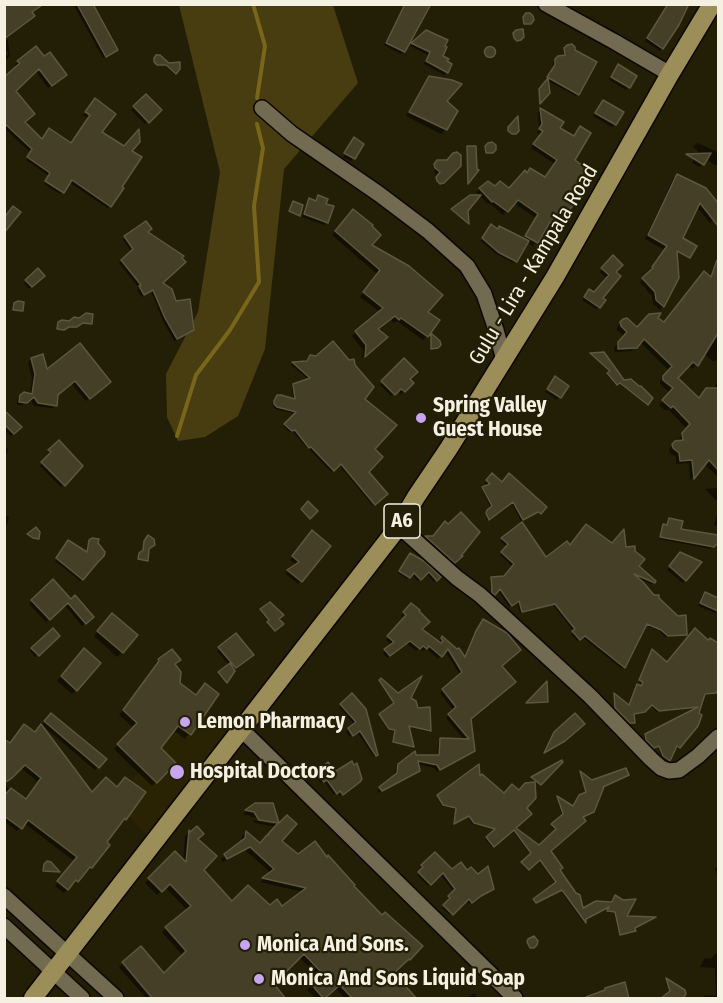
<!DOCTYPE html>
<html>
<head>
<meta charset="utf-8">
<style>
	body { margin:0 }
	#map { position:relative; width:723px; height:1003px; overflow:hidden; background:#231e06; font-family:"Fira Sans Condensed",sans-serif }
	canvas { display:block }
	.frame { position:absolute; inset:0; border:6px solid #f4f1e2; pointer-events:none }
</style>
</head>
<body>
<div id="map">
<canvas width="723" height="1003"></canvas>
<div class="frame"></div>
</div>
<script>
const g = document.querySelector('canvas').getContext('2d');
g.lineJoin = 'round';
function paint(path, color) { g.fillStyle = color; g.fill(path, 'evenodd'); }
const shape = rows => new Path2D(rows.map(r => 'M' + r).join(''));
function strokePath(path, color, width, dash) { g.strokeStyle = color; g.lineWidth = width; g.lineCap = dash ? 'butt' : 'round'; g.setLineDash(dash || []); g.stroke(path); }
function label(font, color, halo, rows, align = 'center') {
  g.font = font + ' "Fira Sans Condensed",sans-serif'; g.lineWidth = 4.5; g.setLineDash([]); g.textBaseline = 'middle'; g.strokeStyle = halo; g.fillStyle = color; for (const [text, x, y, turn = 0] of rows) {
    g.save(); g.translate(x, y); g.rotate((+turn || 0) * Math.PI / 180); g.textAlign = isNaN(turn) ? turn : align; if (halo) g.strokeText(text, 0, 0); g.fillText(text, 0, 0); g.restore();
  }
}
paint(shape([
	[198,700,239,742,158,847,114,802]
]), '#2a2303');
paint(shape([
	[179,5,333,5,358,83,284,169,265,349,238,416,205,437,178,441,167,417,166,374,198,312,220,172]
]), '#473d11');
paint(shape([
	[73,4,91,4,113,53,103,58],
	[405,4,429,4,401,54,384,45],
	[667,4,687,4,660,51,645,41,668,5],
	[4,5,30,13,5,38,8,41,10,56,7,59,4,57,4,53,8,56,8,52,4,49],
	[427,32,441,57,447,72,444,75,424,64,428,55,410,46],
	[568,46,578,94,576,96,546,80,554,68,553,63,558,57,563,57,563,52],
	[35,48,62,77,48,88,35,70,14,91,23,123,41,140,71,145,89,119,83,115,92,103,100,132,130,151,110,206,107,208,69,182,60,194,44,184,49,176,26,160,31,153,4,128,4,80,18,67,15,65],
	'484.5 53a4.5 4.5 0 1 1 9 0a4.5 4.5 0 1 1-9 0Z',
	[157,57,168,64,179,68,174,74,164,65,156,65,153,61],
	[616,69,635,77,626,90,609,80],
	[430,78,445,101,456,111,445,130,441,134,406,116,426,82],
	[146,96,160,110,145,124,131,110],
	[603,101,615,124,612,127,593,116],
	[541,110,558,129,573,160,579,176,576,197,556,226,553,230,546,225,533,246,527,242,514,263,496,254,481,241,489,228,523,240,536,218,514,203,503,215,489,203,488,204,476,192,488,182,495,188,509,190,530,169,545,179,555,164,531,148,540,134,537,133,539,129,538,113],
	[352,142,362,144,351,161,343,157],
	[697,143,718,152,718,165,714,165,706,158,700,167,692,163,698,151,693,147],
	[438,162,460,165,442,184,439,184,436,182,434,166],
	[677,176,706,190,718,205,718,216,710,223,696,206,681,239,687,257,676,252,678,278,663,306,660,310,653,304,652,296,640,282,651,272,649,271,665,250,645,239,673,179],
	[318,197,326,222,324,225,302,217,307,203,310,200,315,202],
	[349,214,369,245,425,312,427,336,423,340,397,321,394,323,390,319,377,330,382,341,362,358,363,350,352,336,380,312,360,297,377,274,332,235],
	[146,233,180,258,160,283,190,332,174,341,163,321,151,291,142,297,137,290,139,288,119,263,132,252,123,240,125,237],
	[613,257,614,272,601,298,599,307,596,309,582,300,587,293,594,294,607,278,600,272],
	[38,270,43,276,29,289,24,283],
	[704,273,718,285,718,357,715,361,712,361,704,353,693,369,688,365,676,378,698,399,712,389,718,383,718,477,704,464,690,480,689,463,676,464,676,457,669,452,669,449,676,442,679,442,679,439,687,429,668,409,666,411,659,405,670,393,660,384,660,381,669,371,640,342,631,351,615,352,614,348,624,336,617,330,617,327,624,320,637,329,657,318,664,323],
	[603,354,624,381,651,399,646,404,618,383,615,385,607,375,610,372,591,355],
	[308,358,363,399,373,449,367,472,386,494,373,506,339,465,331,472,308,448,307,448,293,432,290,432,283,426,296,414,275,409,272,404,276,399,293,400,292,388,294,386,309,380,291,365,293,363,306,362],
	[31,359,47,372,106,385,86,401,71,383,57,395,56,405,52,408,34,406,30,399,22,405,17,405,17,400,21,396,30,395,32,378,28,363],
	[404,360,408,379,412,383,401,394,397,390,391,396,380,385],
	[553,381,567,386,557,400,545,392],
	[4,418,20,427,11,436,4,430],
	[59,442,81,466,61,487,40,466,49,456,47,454],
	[4,446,8,449,7,453,4,456],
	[492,475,502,484,545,507,538,514,536,512,521,521,511,502,487,521,486,513,491,508,482,490,489,486,485,483],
	[718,488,718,502,705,489],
	[718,511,718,527,714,525],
	[4,516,9,516,7,525,4,525],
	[669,519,680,530,716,543,711,549,659,539,661,528,663,526,666,527,667,522],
	[522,524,546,559,570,547,612,545,625,548,637,566,654,581,651,584,637,578,654,597,658,599,685,634,683,636,665,637,659,631,645,625,622,669,582,637,577,641,571,634,574,632,553,605,520,613,517,601,509,607,497,589,492,596,489,581,491,579,504,577,513,567,500,555,507,547,500,541],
	[309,535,329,546,298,584,285,573,297,565,290,560],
	[433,537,459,558,453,563,425,538],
	[90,541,82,579,80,581,55,561,66,544,86,553,87,544],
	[409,557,439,577,434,582,426,573,418,581,411,575,407,579,398,573],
	[678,557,700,563,683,583,667,570],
	[53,581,71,601,92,617,82,626,64,604,46,622,29,604],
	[705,593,718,599,718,609,715,613,698,606,702,596],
	[270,604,277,619,282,624,274,631,267,624,269,622,260,611],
	[408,608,420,629,438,642,442,638,464,659,473,636,483,621,500,666,470,719,474,750,471,754,437,772,434,768,417,764,419,771,416,774,378,793,377,791,394,777,396,769,399,765,415,756,437,757,438,743,441,740,465,741,446,718,454,711,440,693,460,675,445,651,438,659,426,648,423,651,419,648,416,651,406,643,387,658,383,653,392,645,386,640,404,619,401,616],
	[108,620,122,652,117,657,94,636],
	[53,630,58,636,35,657,30,651],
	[235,635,250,657,232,670,233,671,225,682,218,674,229,665,217,651],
	[651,652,667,664,718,653,718,685,717,688,717,693,715,694,704,695,699,707,657,712,650,705,642,713,632,714,633,722,628,724,614,710,614,695,628,706,636,687,640,687,642,684,639,682],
	[80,654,76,690,72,694,57,681],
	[159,660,174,665,178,684,203,715,185,739,173,730,158,748,174,763,152,786,114,749,134,728,119,715,156,666,155,664],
	[381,680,398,695,410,698,417,710,428,709,429,732,408,727,412,747,393,743,395,731,388,730,379,716,394,705,379,682],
	[352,695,376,755,374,757,357,732,350,737,346,732,355,725,339,707],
	[47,719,105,759,95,770,42,725],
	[697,725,677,749,675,747,668,761,662,758,658,746,652,749,645,741,644,737,646,735],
	[4,741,92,794,117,789,144,792,125,819,105,842,91,868,88,871,86,870,77,881,74,885,72,884,64,893,55,886,74,861,24,823,17,831,4,821,4,785,25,801,38,782,20,767,4,783],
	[328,764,336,773,356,784,340,796,337,792,334,795,324,781,321,783,314,776],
	[478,767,479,779,525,808,514,828,539,847,556,832,551,826,562,817,557,798,573,808,601,787,581,817,549,851,558,870,582,910,611,904,634,928,633,932,619,935,614,913,607,912,610,905,584,919,584,923,560,890,535,904,533,901,534,900,556,884,538,860,527,870,521,864,531,855,512,830,492,847,485,839,496,830,472,824,468,817,454,824,456,809,442,806,437,798],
	[255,804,272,805,278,826,279,842,392,973,415,998,345,998,335,988,323,998,315,998,307,990,320,978,299,957,272,984,280,998,146,998,119,967,123,963,164,975,183,956,162,932,187,910,165,887,157,895,145,883,175,853,183,862,185,836,189,832,196,839,202,870,232,903,282,909,303,892,260,882,271,873,245,850,223,862,221,859,241,843,242,836,246,833,260,845,277,827,255,823,253,820,274,824,274,821,252,817,252,818,250,816,243,814],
	[435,854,477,897,469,904,466,899,450,915,442,908,449,901,447,899,454,892,440,874,428,886,417,875,422,870,420,868],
	[716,867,718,868,718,877,715,869],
	[718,952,718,998,703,998,705,995,716,996,715,968,700,967,705,958,711,959,715,954],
	[474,993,478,998,467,998]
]), '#0007');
strokePath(shape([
	[253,4,265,46,257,98],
	[177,436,196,375,230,330,259,282,254,206,263,148,257,124]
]), '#78671a', 4);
const building = shape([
	[4,4,44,4,32,12,35,16,4,39,4,4],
	[77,4,93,4,118,50,106,57,77,4],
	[405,4,431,4,405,52,386,43,405,4],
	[668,4,689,4,679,25,663,49,647,38,668,4],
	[526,13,530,13,533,16,534,20,531,24,524,24,523,17,526,13],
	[523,29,524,37,521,40,517,41,514,38,513,33,516,30,523,29],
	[426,30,448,40,445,46,447,47,443,56,449,59,447,61,452,64,448,73,426,61,430,52,411,43,426,30],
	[572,44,575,47,575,50,597,62,579,95,547,77,555,65,555,59,558,56,565,55,564,48,567,45,572,44],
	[36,46,44,56,50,52,67,75,52,86,39,69,16,91,35,114,25,122,42,139,49,128,71,143,90,115,85,112,95,98,116,114,102,132,124,146,139,129,140,142,132,151,142,157,122,187,124,188,111,207,72,180,64,193,45,181,50,173,27,157,32,149,4,123,4,77,20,63,17,61,36,46],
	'484.5 52a5.5 5.5 0 1 1 11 0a5.5 5.5 0 1 1-11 0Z',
	[156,55,160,55,169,63,180,62,180,69,176,74,166,65,157,65,154,62,154,58,156,55],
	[618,64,637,76,630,88,611,77,618,64],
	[429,76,452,80,462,84,447,101,458,111,447,130,409,112,429,76],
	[548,78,550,93,540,104,539,89,548,78],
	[146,94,162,110,149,123,133,106,146,94],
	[603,100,624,112,616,125,595,113,603,100],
	[540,108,564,122,560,128,574,136,580,126,591,133,575,160,586,168,581,176,587,180,577,196,579,197,557,227,550,222,538,243,525,236,538,214,518,200,508,212,493,201,492,202,479,188,488,181,495,186,500,181,509,188,525,170,527,173,530,168,545,177,557,160,533,144,543,131,539,129,542,124,540,108],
	[518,116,519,131,516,134,512,134,508,131,508,127,518,116],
	[354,137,364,144,355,159,344,153,354,137],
	[492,142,496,145,496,150,493,153,486,153,485,146,488,143,492,142],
	[467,146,476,146,477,169,479,170,468,184,467,146],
	[457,152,461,155,461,166,444,183,440,184,437,181,436,177,440,172,435,168,434,164,437,160,447,160,453,153,457,152],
	[711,153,704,165,686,154,711,153],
	[677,174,706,188,718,203,718,226,700,203,683,238,697,246,690,258,677,251,679,278,664,307,656,300,655,292,642,278,653,268,652,267,667,246,648,235,677,174],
	[318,195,328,199,326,204,334,206,328,223,304,214,309,198,316,201,318,195],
	[470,195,481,195,468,211,469,224,451,209,470,195],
	[293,201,303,205,300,216,289,211,293,201],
	[13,206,21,212,4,233,4,218,13,206],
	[353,209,373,225,372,226,381,235,372,245,409,266,443,295,428,312,440,320,428,337,401,318,399,320,395,316,378,329,388,337,365,357,366,345,355,331,383,308,363,292,380,270,335,231,353,209],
	[146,221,152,229,148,232,184,256,182,258,186,262,163,283,172,289,176,301,190,299,194,330,177,339,165,318,153,290,144,295,139,286,141,285,121,260,133,249,124,236,146,221],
	[491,224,498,229,499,226,529,241,517,262,498,252,482,238,491,224],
	[613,255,623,265,616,272,621,276,603,298,606,300,600,308,584,297,589,289,594,292,609,275,601,268,613,255],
	[717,260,718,260,718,333,698,366,693,362,678,378,699,398,706,388,718,388,718,470,709,460,694,479,692,460,680,461,679,453,673,448,672,444,675,441,683,440,682,433,690,424,673,406,671,408,662,400,673,388,663,380,663,376,672,366,644,339,637,348,618,349,618,342,627,332,621,326,620,322,623,319,627,318,637,327,649,314,661,313,658,318,664,322,704,271,711,277,717,260],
	[38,268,45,276,32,287,25,280,38,268],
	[18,301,24,302,23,311,13,310,14,303,18,301],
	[86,313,93,314,92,324,83,323,77,327,69,327,64,330,57,329,58,322,62,320,69,321,74,317,79,318,86,313],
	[431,333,440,341,441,345,438,348,431,349,431,333],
	[333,341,349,360,354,359,355,365,374,387,365,399,397,425,375,449,383,457,369,472,388,494,375,505,341,464,334,471,311,447,309,448,295,430,292,431,284,424,296,412,277,407,274,404,274,401,277,395,281,395,295,399,293,384,310,378,292,362,307,361,310,355,316,356,333,341],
	[80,343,111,382,90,399,75,381,58,395,57,406,38,403,34,397,27,403,19,402,20,395,24,392,32,394,35,374,31,358,43,354,47,369,80,343],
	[604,352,624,380,631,379,639,386,641,386,653,398,648,405,620,383,617,385,607,373,610,371,590,353,604,352],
	[404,358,418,372,410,379,414,383,405,392,401,389,395,395,381,381,404,358],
	[555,376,569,386,561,398,547,389,555,376],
	[4,410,22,427,14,434,4,424,4,410],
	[59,440,83,466,65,486,41,462,51,452,48,450,59,440],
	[492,473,502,482,509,473,547,507,541,514,538,512,523,520,513,502,489,520,486,513,487,510,492,506,482,487,490,484,486,480,492,473],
	[308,501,318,511,310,519,301,509,308,501],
	[461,512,480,532,461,556,463,556,455,563,425,536,433,536,445,521,448,524,461,512],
	[669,518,683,521,681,529,718,535,718,543,714,547,660,537,663,524,667,525,669,518],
	[522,522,546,557,567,541,570,545,586,524,612,543,624,529,626,547,635,546,635,551,645,559,639,566,656,581,655,583,634,574,643,582,654,595,659,595,659,598,678,616,686,615,687,635,668,636,661,630,647,624,625,668,585,636,580,640,572,631,575,629,555,604,522,612,519,601,512,606,500,589,495,595,492,593,491,577,504,576,514,564,501,552,508,544,501,538,522,522],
	[36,527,40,532,39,539,33,538,27,534,36,527],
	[312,530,331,546,302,582,287,570,299,562,292,556,312,530],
	[148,535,154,539,155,545,149,549,148,561,138,559,139,553,143,550,144,541,148,535],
	[92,538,99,539,98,543,105,552,104,556,98,562,83,580,56,558,68,540,87,552,89,540,92,538],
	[680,552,702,562,686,581,669,566,680,552],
	[410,553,424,561,441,577,437,581,429,572,421,580,414,573,410,578,399,571,410,553],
	[53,579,71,599,75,595,94,617,86,624,68,603,50,620,31,600,53,579],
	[705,592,718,598,718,611,700,603,705,592],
	[270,602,284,615,279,619,284,624,275,631,267,622,269,620,260,609,270,602],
	[411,603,420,610,419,611,430,622,422,629,441,643,443,641,441,638,442,636,457,649,459,648,465,657,476,631,483,619,507,633,521,650,502,666,516,682,471,719,475,751,440,770,437,765,418,761,420,771,382,791,379,787,397,773,398,764,415,751,416,755,439,755,440,738,469,739,448,714,456,707,442,689,462,672,448,649,442,657,429,646,427,649,423,646,420,649,410,641,390,656,384,649,394,642,387,636,406,615,403,612,411,603],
	[112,613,138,635,123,653,97,631,112,613],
	[53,628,60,636,39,656,31,648,53,628],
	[695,628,708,640,710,638,718,643,718,690,716,693,705,694,699,713,702,715,698,726,680,748,677,746,670,761,663,756,659,746,654,748,646,740,645,734,698,707,659,711,652,705,645,712,634,714,635,723,630,723,615,708,614,693,629,705,637,684,641,686,643,682,639,680,652,649,667,662,695,628],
	[236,633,254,655,236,668,218,647,236,633],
	[84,648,101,663,77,691,61,676,84,648],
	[172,649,181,660,175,664,181,672,180,683,196,695,205,683,219,694,191,735,178,726,161,748,176,763,157,783,117,744,137,723,123,710,159,661,158,659,172,649],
	[230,663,235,671,227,683,218,672,230,663],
	[422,676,411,698,416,701,418,708,430,707,431,731,409,726,414,747,393,742,395,730,389,729,379,714,394,703,379,680,381,678,398,693,422,676],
	[547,681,548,702,526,703,547,681],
	[352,693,366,709,378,755,376,756,360,731,353,736,348,728,356,722,340,704,352,693],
	[51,713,107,759,99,768,44,721,51,713],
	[575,713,585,724,565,741,544,753,554,732,575,713],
	[24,724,35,732,41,724,92,792,106,777,117,787,125,777,146,792,126,820,125,818,107,842,110,845,92,868,90,867,78,882,76,880,68,890,57,881,77,857,28,820,22,829,4,816,4,796,11,788,26,799,41,778,25,765,12,778,4,783,4,739,10,743,24,724],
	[562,760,563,762,541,785,531,777,562,760],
	[352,761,354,765,357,763,362,779,360,782,343,795,340,791,337,794,327,780,324,782,315,772,328,762,336,771,352,761],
	[479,764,480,776,482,774,504,793,512,784,519,790,525,783,535,782,536,798,527,808,532,814,516,828,539,845,556,829,551,824,563,814,557,796,573,806,579,795,586,792,580,771,592,780,626,768,629,775,603,787,604,787,594,812,583,817,586,821,551,851,563,868,560,870,576,893,580,895,583,908,596,901,612,902,615,895,623,900,636,899,627,916,656,917,635,928,636,931,620,935,615,912,607,911,609,907,586,919,586,923,562,890,536,903,533,899,556,882,540,860,529,870,521,862,531,853,514,830,494,847,486,837,495,829,474,823,469,816,454,824,456,808,443,805,437,795,479,764],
	[255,803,273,803,279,823,287,815,297,824,282,841,298,854,315,841,327,857,328,855,355,885,354,886,382,915,385,912,423,946,410,960,409,959,394,973,417,999,353,999,340,985,324,999,311,984,322,973,304,954,274,984,286,999,153,999,122,962,141,946,164,973,186,951,165,927,191,906,170,884,162,892,148,878,175,851,186,862,189,830,190,832,197,826,204,834,198,839,217,856,204,870,232,901,248,885,270,905,277,899,282,906,306,888,262,878,274,869,250,847,227,859,224,854,245,838,246,831,260,843,267,835,269,835,268,834,278,823,259,820,254,812,245,810,255,803],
	[435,852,452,869,461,862,467,870,471,867,478,874,488,866,494,889,481,896,472,903,469,899,453,915,443,905,450,898,448,896,455,889,443,873,431,885,418,872,423,867,421,865,435,852],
	[47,861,51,862,60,872,43,871,44,864,47,861],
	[534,936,538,941,537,945,534,948,530,948,527,942,528,939,534,936],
	[666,978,685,990,686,994,684,997,681,999,660,999,670,991,666,978],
	[625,982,629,999,586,999,586,997,605,990,605,988,625,982]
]);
paint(building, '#453f27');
strokePath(building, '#5d573e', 1.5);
const street = shape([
	[546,4,615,42,670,74],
	[262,108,292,134,379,194,428,231,467,266,484,294,496,330,504,360],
	[399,526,457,578,480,595,590,696,651,759,661,768,669,771,679,770,698,756,718,737],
	[242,730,515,998],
	[4,896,116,998],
	[4,926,82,998]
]);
const primary = shape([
	[33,998,399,526,416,497,449,448,555,277,670,74,712,4]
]);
strokePath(street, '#0d0800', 18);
strokePath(primary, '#0d0800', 21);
strokePath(street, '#726b52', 15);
strokePath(primary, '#9c8e59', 18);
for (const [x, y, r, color] of [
	[421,418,6,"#c8a5ee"],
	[185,722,6,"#c8a5ee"],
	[177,772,8,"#c8a5ee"],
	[245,945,6,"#c8a5ee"],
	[259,979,6,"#c8a5ee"]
]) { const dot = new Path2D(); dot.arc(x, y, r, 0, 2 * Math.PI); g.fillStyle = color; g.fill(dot); strokePath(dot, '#231e06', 2); }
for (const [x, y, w] of [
	[402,521,36]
]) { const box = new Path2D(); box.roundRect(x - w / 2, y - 17, w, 34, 4.5); g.fillStyle = '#231e06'; g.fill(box); strokePath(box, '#f4f1e2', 1.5); }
label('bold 20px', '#f4f1e2', null, [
	["A6",402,521]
]);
label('21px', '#f4f1e2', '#231e06', [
	["Gulu - Lira - Kampala Road",534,265,-59]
]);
label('bold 21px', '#f4f1e2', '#231e06', [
	["Spring Valley",433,406],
	["Guest House",433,430],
	["Lemon Pharmacy",197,722],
	["Hospital Doctors",190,772],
	["Monica And Sons.",257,945],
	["Monica And Sons Liquid Soap",271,979]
], 'left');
</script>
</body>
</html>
